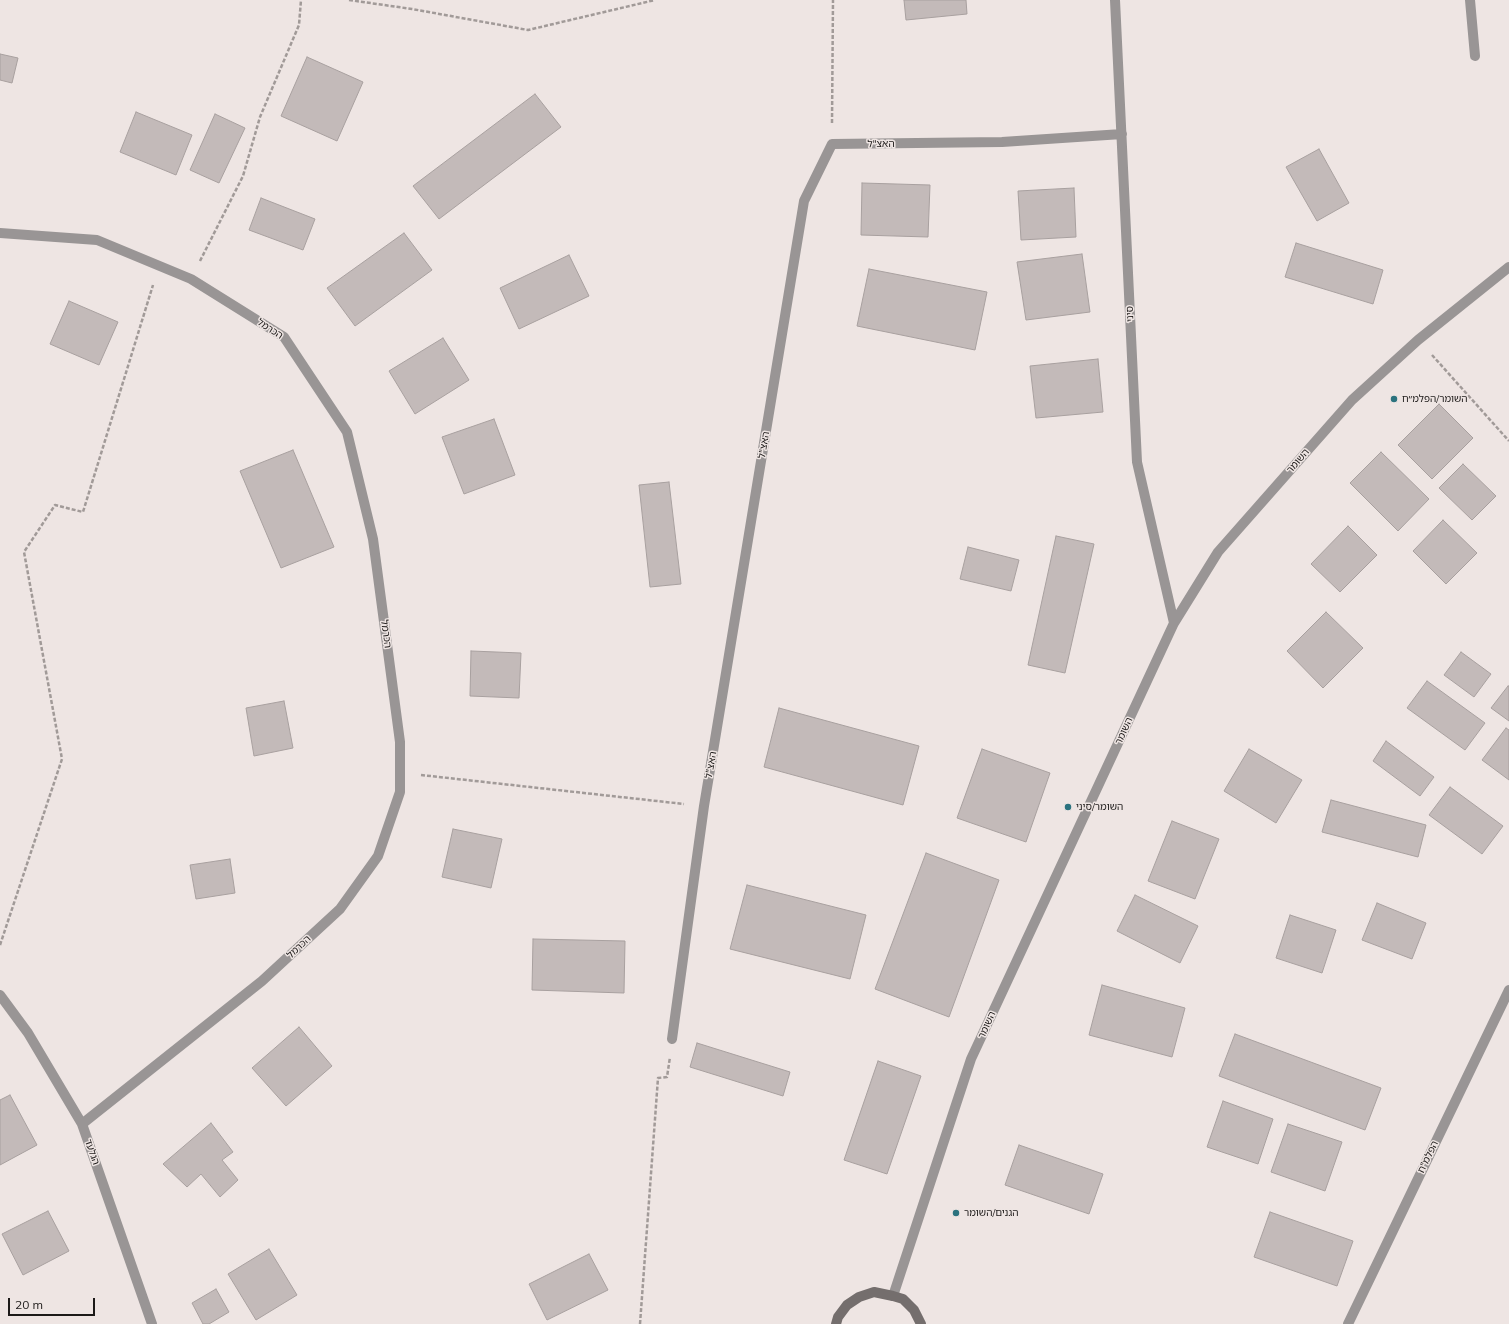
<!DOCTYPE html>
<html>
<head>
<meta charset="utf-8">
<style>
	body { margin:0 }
	#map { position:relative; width:1509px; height:1324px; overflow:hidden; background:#eee5e3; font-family:Mulish,sans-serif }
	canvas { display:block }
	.scale { position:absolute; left:8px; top:1298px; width:87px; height:18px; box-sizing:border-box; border:2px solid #1c1918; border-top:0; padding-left:5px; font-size:12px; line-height:14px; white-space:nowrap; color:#1c1918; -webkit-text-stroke:3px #eee5e3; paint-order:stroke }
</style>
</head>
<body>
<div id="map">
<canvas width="1509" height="1324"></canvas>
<div class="scale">20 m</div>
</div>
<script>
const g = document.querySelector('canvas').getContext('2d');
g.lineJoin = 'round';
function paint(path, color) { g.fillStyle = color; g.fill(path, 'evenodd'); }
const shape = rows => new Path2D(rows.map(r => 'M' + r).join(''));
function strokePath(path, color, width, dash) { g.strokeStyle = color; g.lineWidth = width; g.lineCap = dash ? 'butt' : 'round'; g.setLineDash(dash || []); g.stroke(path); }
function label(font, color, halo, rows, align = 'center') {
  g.font = font + ' Mulish,"Noto Sans Hebrew",sans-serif'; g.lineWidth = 3; g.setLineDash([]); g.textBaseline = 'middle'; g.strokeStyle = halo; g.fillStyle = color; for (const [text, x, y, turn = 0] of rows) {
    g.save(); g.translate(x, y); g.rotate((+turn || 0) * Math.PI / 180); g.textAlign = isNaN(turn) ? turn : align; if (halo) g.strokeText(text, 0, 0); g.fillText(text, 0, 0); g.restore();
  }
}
const building = shape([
	[904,0,966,0,967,14,906,20,904,0],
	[0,54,18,58,12,83,0,80,0,54],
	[307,57,363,82,337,141,281,116,307,57],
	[535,94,561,127,439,219,413,186,535,94],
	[136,112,192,135,176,175,120,152,136,112],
	[215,114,245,128,219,183,190,170,215,114],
	[1319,149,1349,203,1317,221,1286,167,1319,149],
	[862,183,930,185,928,237,861,235,862,183],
	[1074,188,1076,237,1021,240,1018,191,1074,188],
	[261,198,315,219,303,250,249,230,261,198],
	[404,233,432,270,355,326,327,288,404,233],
	[1296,243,1383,270,1373,304,1285,277,1296,243],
	[1082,254,1090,312,1026,320,1017,262,1082,254],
	[569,255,589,296,519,329,500,288,569,255],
	[869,269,987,292,975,350,857,326,869,269],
	[69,301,118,322,99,365,50,344,69,301],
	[443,338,469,380,415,414,389,371,443,338],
	[1098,359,1103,412,1036,418,1030,366,1098,359],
	[1439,404,1473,438,1432,479,1398,445,1439,404],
	[494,419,515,475,464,494,442,437,494,419],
	[293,450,334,547,281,568,240,471,293,450],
	[1381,452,1429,499,1398,531,1350,483,1381,452],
	[1463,464,1496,496,1472,520,1439,488,1463,464],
	[669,482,681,584,650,587,639,485,669,482],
	[1443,520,1477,553,1446,584,1413,551,1443,520],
	[1348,526,1377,555,1340,592,1311,564,1348,526],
	[1056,536,1094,544,1065,673,1028,665,1056,536],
	[968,547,1019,560,1011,591,960,579,968,547],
	[1326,612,1363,648,1323,688,1287,651,1326,612],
	[471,651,521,653,519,698,470,696,471,651],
	[1461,652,1491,674,1474,697,1444,675,1461,652],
	[1427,681,1485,723,1465,750,1407,708,1427,681],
	[1508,686,1509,686,1509,721,1491,708,1508,686],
	[284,701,293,748,254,756,246,708,284,701],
	[779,708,919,746,903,805,764,767,779,708],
	[1506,728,1509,730,1509,780,1482,760,1506,728],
	[1386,741,1434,777,1420,796,1373,761,1386,741],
	[982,749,1050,773,1026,842,957,818,982,749],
	[1249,749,1302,780,1276,823,1224,791,1249,749],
	[1450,787,1503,826,1482,854,1429,815,1450,787],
	[1331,800,1426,825,1418,857,1322,832,1331,800],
	[1172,821,1219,839,1195,899,1148,881,1172,821],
	[453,829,502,839,491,888,442,877,453,829],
	[926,853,999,880,949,1017,875,989,926,853],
	[230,859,235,893,196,899,190,865,230,859],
	[747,885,866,915,850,979,730,949,747,885],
	[1135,895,1198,926,1180,963,1117,931,1135,895],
	[1377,903,1426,923,1412,959,1362,940,1377,903],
	[1290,915,1336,930,1322,973,1276,958,1290,915],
	[533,939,625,941,624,993,532,990,533,939],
	[1102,985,1185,1008,1172,1057,1089,1035,1102,985],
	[299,1027,332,1066,286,1106,252,1068,299,1027],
	[1235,1034,1381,1088,1365,1130,1219,1076,1235,1034],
	[697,1043,790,1072,783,1096,690,1067,697,1043],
	[878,1061,921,1076,887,1174,844,1160,878,1061],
	[10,1095,37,1145,0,1165,0,1100,10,1095],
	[1223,1101,1273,1119,1258,1164,1207,1147,1223,1101],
	[211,1123,233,1152,222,1160,238,1180,220,1197,201,1174,187,1187,163,1164,211,1123],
	[1288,1124,1342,1142,1325,1191,1271,1172,1288,1124],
	[1019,1145,1103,1174,1089,1214,1005,1185,1019,1145],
	[48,1211,69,1251,23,1275,2,1234,48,1211],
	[1270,1212,1353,1241,1337,1286,1254,1257,1270,1212],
	[269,1249,297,1295,256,1320,228,1274,269,1249],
	[589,1254,608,1290,547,1320,529,1284,589,1254],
	[216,1289,229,1312,209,1324,203,1324,192,1303,216,1289]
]);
paint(building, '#c3bab9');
strokePath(building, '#a8a09f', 1);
strokePath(shape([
	[349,0,412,9,528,30,655,0],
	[832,123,833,0],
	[200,261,243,176,260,117,299,25,301,0],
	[1432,355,1509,441],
	[421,775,684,804],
	[0,945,62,759,24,552,55,505,83,512,153,285],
	[640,1324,658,1078,667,1077,670,1057]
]), '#a19a98', 2.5, [4, 2]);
strokePath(shape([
	[1115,0,1137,462,1174,623],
	[1470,0,1475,56],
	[0,233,97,240,191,279,284,337,347,432,373,539,400,742,400,792,378,856,340,909,262,981,82,1124],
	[0,995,28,1033,82,1124,152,1324],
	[672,1039,704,806,804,201,832,144,1002,142,1122,134],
	[893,1296,971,1059,1174,623,1218,552,1352,400,1418,340,1509,267],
	[1348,1324,1509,990]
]), '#999595', 10);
strokePath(shape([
	[836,1324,838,1317,847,1305,859,1297,874,1292,893,1296,903,1299,914,1310,921,1324]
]), '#746e6d', 10);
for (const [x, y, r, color] of [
	[1394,399,4,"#2b727e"],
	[1068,807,4,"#2b727e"],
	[956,1213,4,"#2b727e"]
]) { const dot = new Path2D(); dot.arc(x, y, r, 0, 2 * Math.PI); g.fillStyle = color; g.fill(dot); strokePath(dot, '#eee5e3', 1.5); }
label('10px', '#1c1918', '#eee5e3', [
	["האצ\"ל",881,144,-1],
	["סיני",1130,314,-93],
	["הכרמל",270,329,33],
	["האצ\"ל",764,445,-81],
	["השומר",1298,461,-49],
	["הכרמל",386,634,82],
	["השומר",1124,731,-65],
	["האצ\"ל",711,765,-80],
	["הכרמל",299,947,-43],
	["השומר",987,1025,-65],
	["הגלעד",92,1152,71],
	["הפלמ\"ח",1428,1157,-64]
]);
label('10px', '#1c1918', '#eee5e3', [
	["השומר/הפלמ״ח",1402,399],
	["השומר/סיני",1076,807],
	["הגנים/השומר",964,1213]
], 'left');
</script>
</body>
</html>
